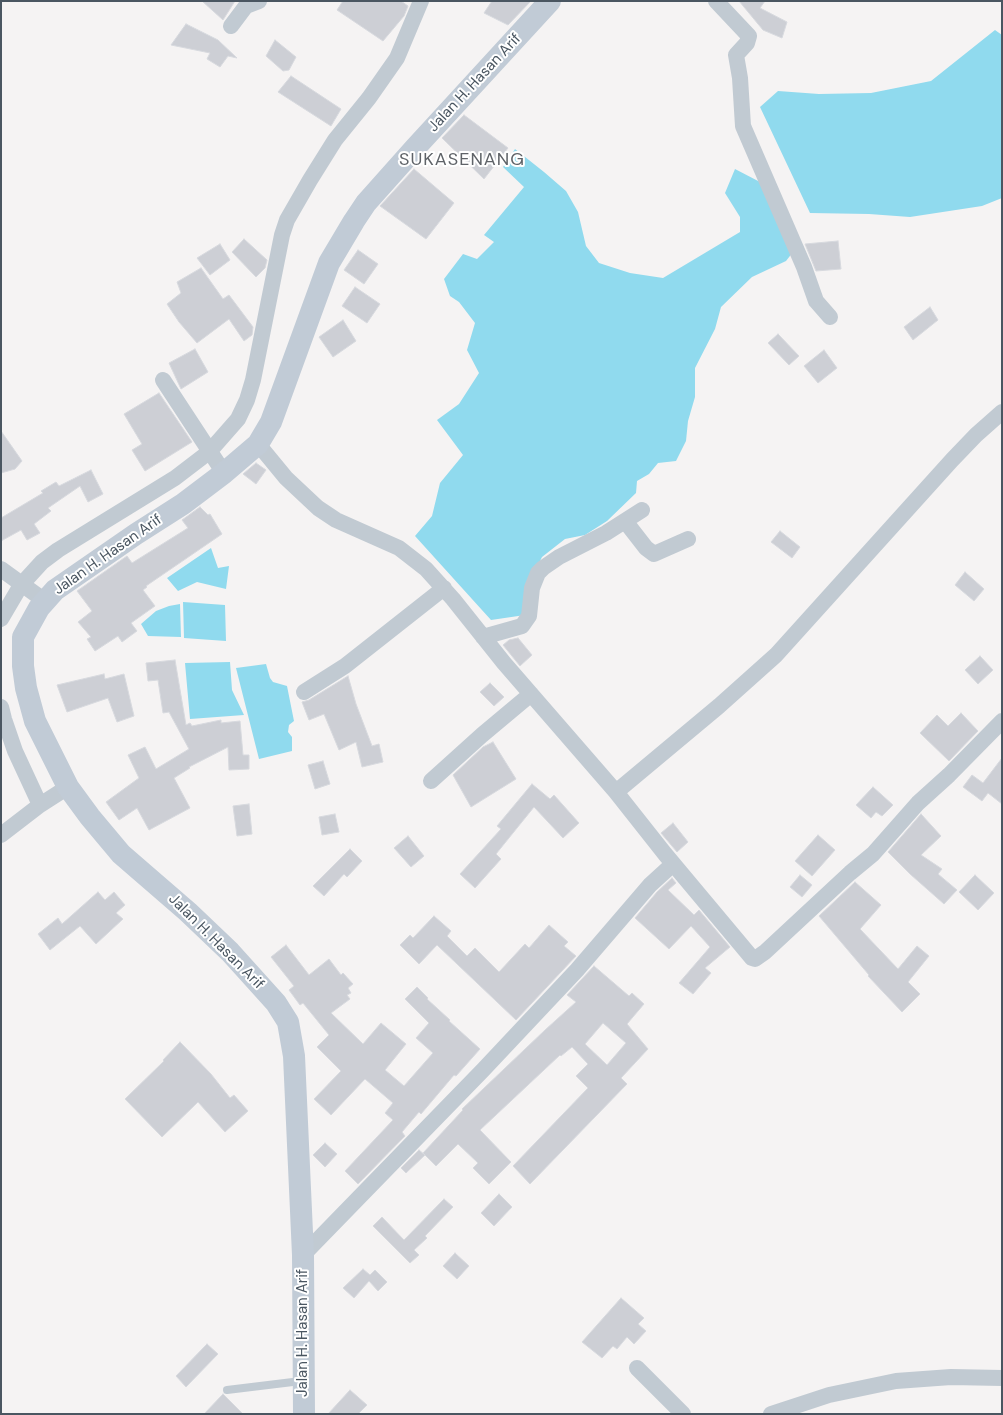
<!DOCTYPE html>
<html>
<head>
<meta charset="utf-8">
<style>
	body { margin:0 }
	#map { position:relative; width:1003px; height:1415px; overflow:hidden; background:#f5f3f3; font-family:"DM Sans",sans-serif }
	canvas { display:block }
	.frame { position:absolute; inset:0; border:2px solid #4a5661; pointer-events:none }
</style>
</head>
<body>
<div id="map">
<canvas width="1003" height="1415"></canvas>
<div class="frame"></div>
</div>
<script>
const g = document.querySelector('canvas').getContext('2d');
g.lineJoin = 'round';
function paint(path, color) { g.fillStyle = color; g.fill(path, 'evenodd'); }
const shape = rows => new Path2D(rows.map(r => 'M' + r).join(''));
function strokePath(path, color, width, dash) { g.strokeStyle = color; g.lineWidth = width; g.lineCap = dash ? 'butt' : 'round'; g.setLineDash(dash || []); g.stroke(path); }
function label(font, color, halo, rows, align = 'center') {
  g.font = font + ' "DM Sans",sans-serif'; g.lineWidth = 4; g.setLineDash([]); g.textBaseline = 'middle'; g.strokeStyle = halo; g.fillStyle = color; for (const [text, x, y, turn = 0] of rows) {
    g.save(); g.translate(x, y); g.rotate((+turn || 0) * Math.PI / 180); g.textAlign = isNaN(turn) ? turn : align; if (halo) g.strokeText(text, 0, 0); g.fillText(text, 0, 0); g.restore();
  }
}
paint(shape([
	[995,30,1002,35,1002,198,982,206,910,217,869,214,810,213,760,107,778,91,819,94,871,93,931,81],
	[515,149,544,172,566,191,578,212,586,246,599,263,630,273,663,278,740,232,740,217,725,193,735,169,760,182,793,252,786,261,752,277,721,307,715,329,695,368,695,397,688,421,686,441,676,461,658,463,649,474,637,481,636,493,607,521,585,535,565,539,542,557,530,581,525,615,491,620,415,536,432,516,440,483,463,455,437,420,459,404,479,373,467,350,475,323,459,302,450,296,444,279,463,254,477,259,494,242,484,235,524,187,503,167],
	[211,548,218,568,229,566,226,589,197,582,178,591,167,578],
	[183,602,225,605,226,641,184,638],
	[180,604,181,637,148,636,141,624,156,611,169,606],
	[230,662,232,690,244,715,190,719,185,663],
	[266,664,270,678,273,682,287,686,294,721,289,725,288,732,292,737,292,751,259,759,236,668]
]), '#90daee');
const building = shape([
	[202,1,235,1,223,20,202,1],
	[343,1,401,1,408,6,404,16,383,41,337,10,343,1],
	[492,1,531,1,508,25,484,13,492,1],
	[739,1,765,1,760,8,787,22,782,38,763,30,739,1],
	[186,24,218,40,237,58,228,56,220,67,207,59,210,53,171,45,186,24],
	[275,40,296,57,289,70,283,71,266,56,275,40],
	[291,76,341,109,331,126,278,92,291,76],
	[464,115,508,148,484,179,442,138,464,115],
	[414,169,454,203,426,239,380,206,414,169],
	[244,239,267,260,265,268,256,277,232,252,244,239],
	[838,241,841,269,816,271,805,244,838,241],
	[220,244,230,260,210,275,197,258,220,244],
	[358,250,378,264,364,284,344,270,358,250],
	[201,268,223,299,229,295,253,327,252,335,244,341,229,319,197,343,179,322,167,304,181,293,177,282,201,268],
	[355,287,380,304,367,323,342,306,355,287],
	[930,307,938,320,913,340,904,327,930,307],
	[343,320,356,341,333,357,319,337,343,320],
	[778,334,799,356,789,365,768,343,778,334],
	[195,349,208,372,181,389,169,363,195,349],
	[824,350,837,368,818,383,804,366,824,350],
	[159,393,192,442,145,471,132,450,142,444,124,414,159,393],
	[1,431,22,461,15,469,1,473,1,431],
	[256,463,266,470,256,484,243,474,256,463],
	[91,470,103,494,88,502,80,486,48,508,51,511,34,524,40,533,27,540,21,530,1,541,1,518,43,493,41,491,56,482,59,486,91,470],
	[200,507,208,515,210,514,222,534,146,586,147,587,143,590,155,606,131,623,137,631,122,642,118,636,95,651,87,639,91,637,78,622,92,611,77,591,127,556,132,563,188,528,182,520,200,507],
	[780,531,800,547,792,558,771,542,780,531],
	[965,572,984,589,974,601,955,585,965,572],
	[518,638,532,655,520,666,503,645,509,640,518,638],
	[980,656,993,670,978,684,965,670,980,656],
	[175,660,186,725,190,723,192,726,221,720,221,723,240,721,243,755,249,755,249,769,229,770,228,747,189,767,190,768,174,778,190,808,149,830,137,808,119,820,106,802,139,778,128,755,145,747,156,769,189,749,169,712,163,713,158,680,148,681,146,663,175,660],
	[104,674,105,679,124,674,134,716,117,722,108,698,67,712,57,685,104,674],
	[348,676,356,704,372,746,379,744,383,762,362,767,356,742,339,750,324,714,309,720,302,702,309,700,348,676],
	[490,683,504,697,494,706,480,692,490,683],
	[961,713,978,731,949,761,920,733,937,715,948,726,961,713],
	[493,742,516,779,471,807,453,775,483,747,493,742],
	[1002,758,1002,804,988,793,982,801,963,787,972,775,983,783,1002,758],
	[323,761,330,784,315,789,308,765,323,761],
	[532,784,550,799,554,795,579,823,563,838,534,807,496,854,501,859,475,888,460,874,501,829,497,826,532,784],
	[873,787,893,805,882,816,876,812,871,818,856,805,873,787],
	[249,804,252,834,237,836,233,806,249,804],
	[335,814,339,832,322,835,319,817,335,814],
	[921,814,941,836,921,855,942,869,938,874,957,890,944,904,910,874,888,852,921,814],
	[673,823,688,842,677,852,661,833,673,823],
	[818,835,835,850,812,876,795,861,818,835],
	[408,836,424,856,411,867,394,848,408,836],
	[350,849,362,861,347,877,344,874,324,896,313,886,350,849],
	[800,875,812,885,802,897,790,887,800,875],
	[975,875,994,893,978,910,959,892,975,875],
	[672,878,676,883,668,890,694,915,699,910,730,947,705,968,711,973,693,994,679,983,710,947,691,926,669,949,635,918,657,892,672,878],
	[855,882,881,905,860,929,898,969,917,946,929,956,908,982,920,994,902,1012,868,976,869,975,819,916,855,882],
	[98,892,105,900,114,892,125,905,116,913,123,919,96,944,80,926,50,950,38,934,58,918,62,924,98,892],
	[434,916,451,931,447,936,467,956,475,948,499,972,525,944,529,948,549,925,568,942,564,946,576,956,516,1020,437,945,419,964,400,945,410,935,413,938,434,916],
	[286,945,309,975,329,959,341,975,343,973,353,984,348,988,351,993,347,995,350,999,331,1013,363,1044,381,1023,406,1044,385,1070,404,1086,433,1053,416,1038,429,1023,405,999,417,987,428,998,427,999,450,1020,449,1021,480,1049,456,1076,454,1075,421,1114,419,1112,402,1132,405,1136,358,1184,345,1171,393,1120,385,1113,393,1103,365,1079,331,1115,314,1099,341,1071,317,1047,329,1035,303,1003,300,1005,289,990,294,986,271,957,286,945],
	[594,966,629,996,632,993,644,1004,627,1024,648,1049,621,1078,627,1084,530,1184,513,1166,588,1088,576,1076,588,1064,572,1047,561,1056,560,1055,480,1130,511,1162,489,1184,473,1168,478,1163,458,1144,436,1166,423,1153,463,1110,462,1109,545,1030,576,1002,567,995,594,966],
	[603,1023,626,1043,607,1065,585,1044,603,1023],
	[180,1042,211,1074,230,1098,234,1095,248,1111,225,1132,198,1102,162,1137,125,1099,164,1061,163,1060,180,1042],
	[325,1143,337,1154,325,1167,313,1155,325,1143],
	[419,1150,425,1155,406,1173,401,1168,419,1150],
	[499,1194,512,1207,494,1226,481,1213,499,1194],
	[444,1199,453,1207,425,1236,427,1238,414,1250,419,1255,410,1263,373,1226,382,1217,404,1240,444,1199],
	[455,1253,469,1266,457,1279,443,1266,455,1253],
	[363,1269,370,1275,375,1270,387,1282,378,1291,369,1281,354,1298,343,1288,363,1269],
	[621,1298,644,1318,638,1324,646,1331,634,1344,627,1337,617,1349,613,1346,602,1358,582,1342,621,1298],
	[207,1344,218,1354,186,1387,176,1376,207,1344],
	[350,1390,367,1405,358,1414,328,1414,350,1390],
	[223,1394,243,1414,204,1414,223,1394]
]);
paint(building, '#cdcfd5');
strokePath(building, '#d7d9de', 1);
strokePath(shape([
	[227,1390,301,1381]
]), '#c1cad2', 8);
strokePath(shape([
	[716,1,749,36,747,43,736,55,740,78,743,126,804,267,816,301,830,317],
	[231,26,246,6,259,1],
	[163,380,224,473],
	[258,444,286,478,318,508,336,520,399,548,426,569,453,599,504,663,616,792,665,854,752,958,755,959,765,952,850,873,873,854,918,803,949,775,1002,721],
	[625,521,646,548,654,554,688,539],
	[1,569,45,601],
	[1,619,21,585,42,562,58,550,175,478,209,452,238,419,247,400,253,380,282,235,287,220,310,180,335,140,369,98,397,58,421,1],
	[483,637,522,626,529,616,532,588,538,573,543,568,559,557,606,533,642,510],
	[304,692,345,666,444,588],
	[1,707,4,719,15,751,40,805],
	[431,781,482,735,531,694],
	[616,792,719,706,776,655,952,460,976,435,1002,412],
	[1,835,40,805,68,787],
	[303,1255,483,1070,577,970,650,885,673,864],
	[637,1368,683,1414],
	[771,1414,829,1395,896,1381,951,1377,1002,1378]
]), '#c1cad2', 16);
strokePath(shape([
	[304,1414,303,1255,294,1056,288,1022,276,1003,230,952,188,912,121,854,90,817,68,787,35,721,26,688,23,666,23,637,39,608,55,590,136,534,183,504,224,473,258,444,271,422,329,263,354,221,366,203,415,148,550,1]
]), '#c1cbd6', 22);
label('15px', '#4a5661', '#fff', [
	["Jalan H. Hasan Arif",475,83,-47],
	["Jalan H. Hasan Arif",108,555,-35],
	["Jalan H. Hasan Arif",216,942,45],
	["Jalan H. Hasan Arif",303,1333,-90]
]);
g.letterSpacing = '1px';
label('18px', '#5f6368', '#fff', [
	["SUKASENANG",462,160]
]);
g.letterSpacing = '0px';
</script>
</body>
</html>
